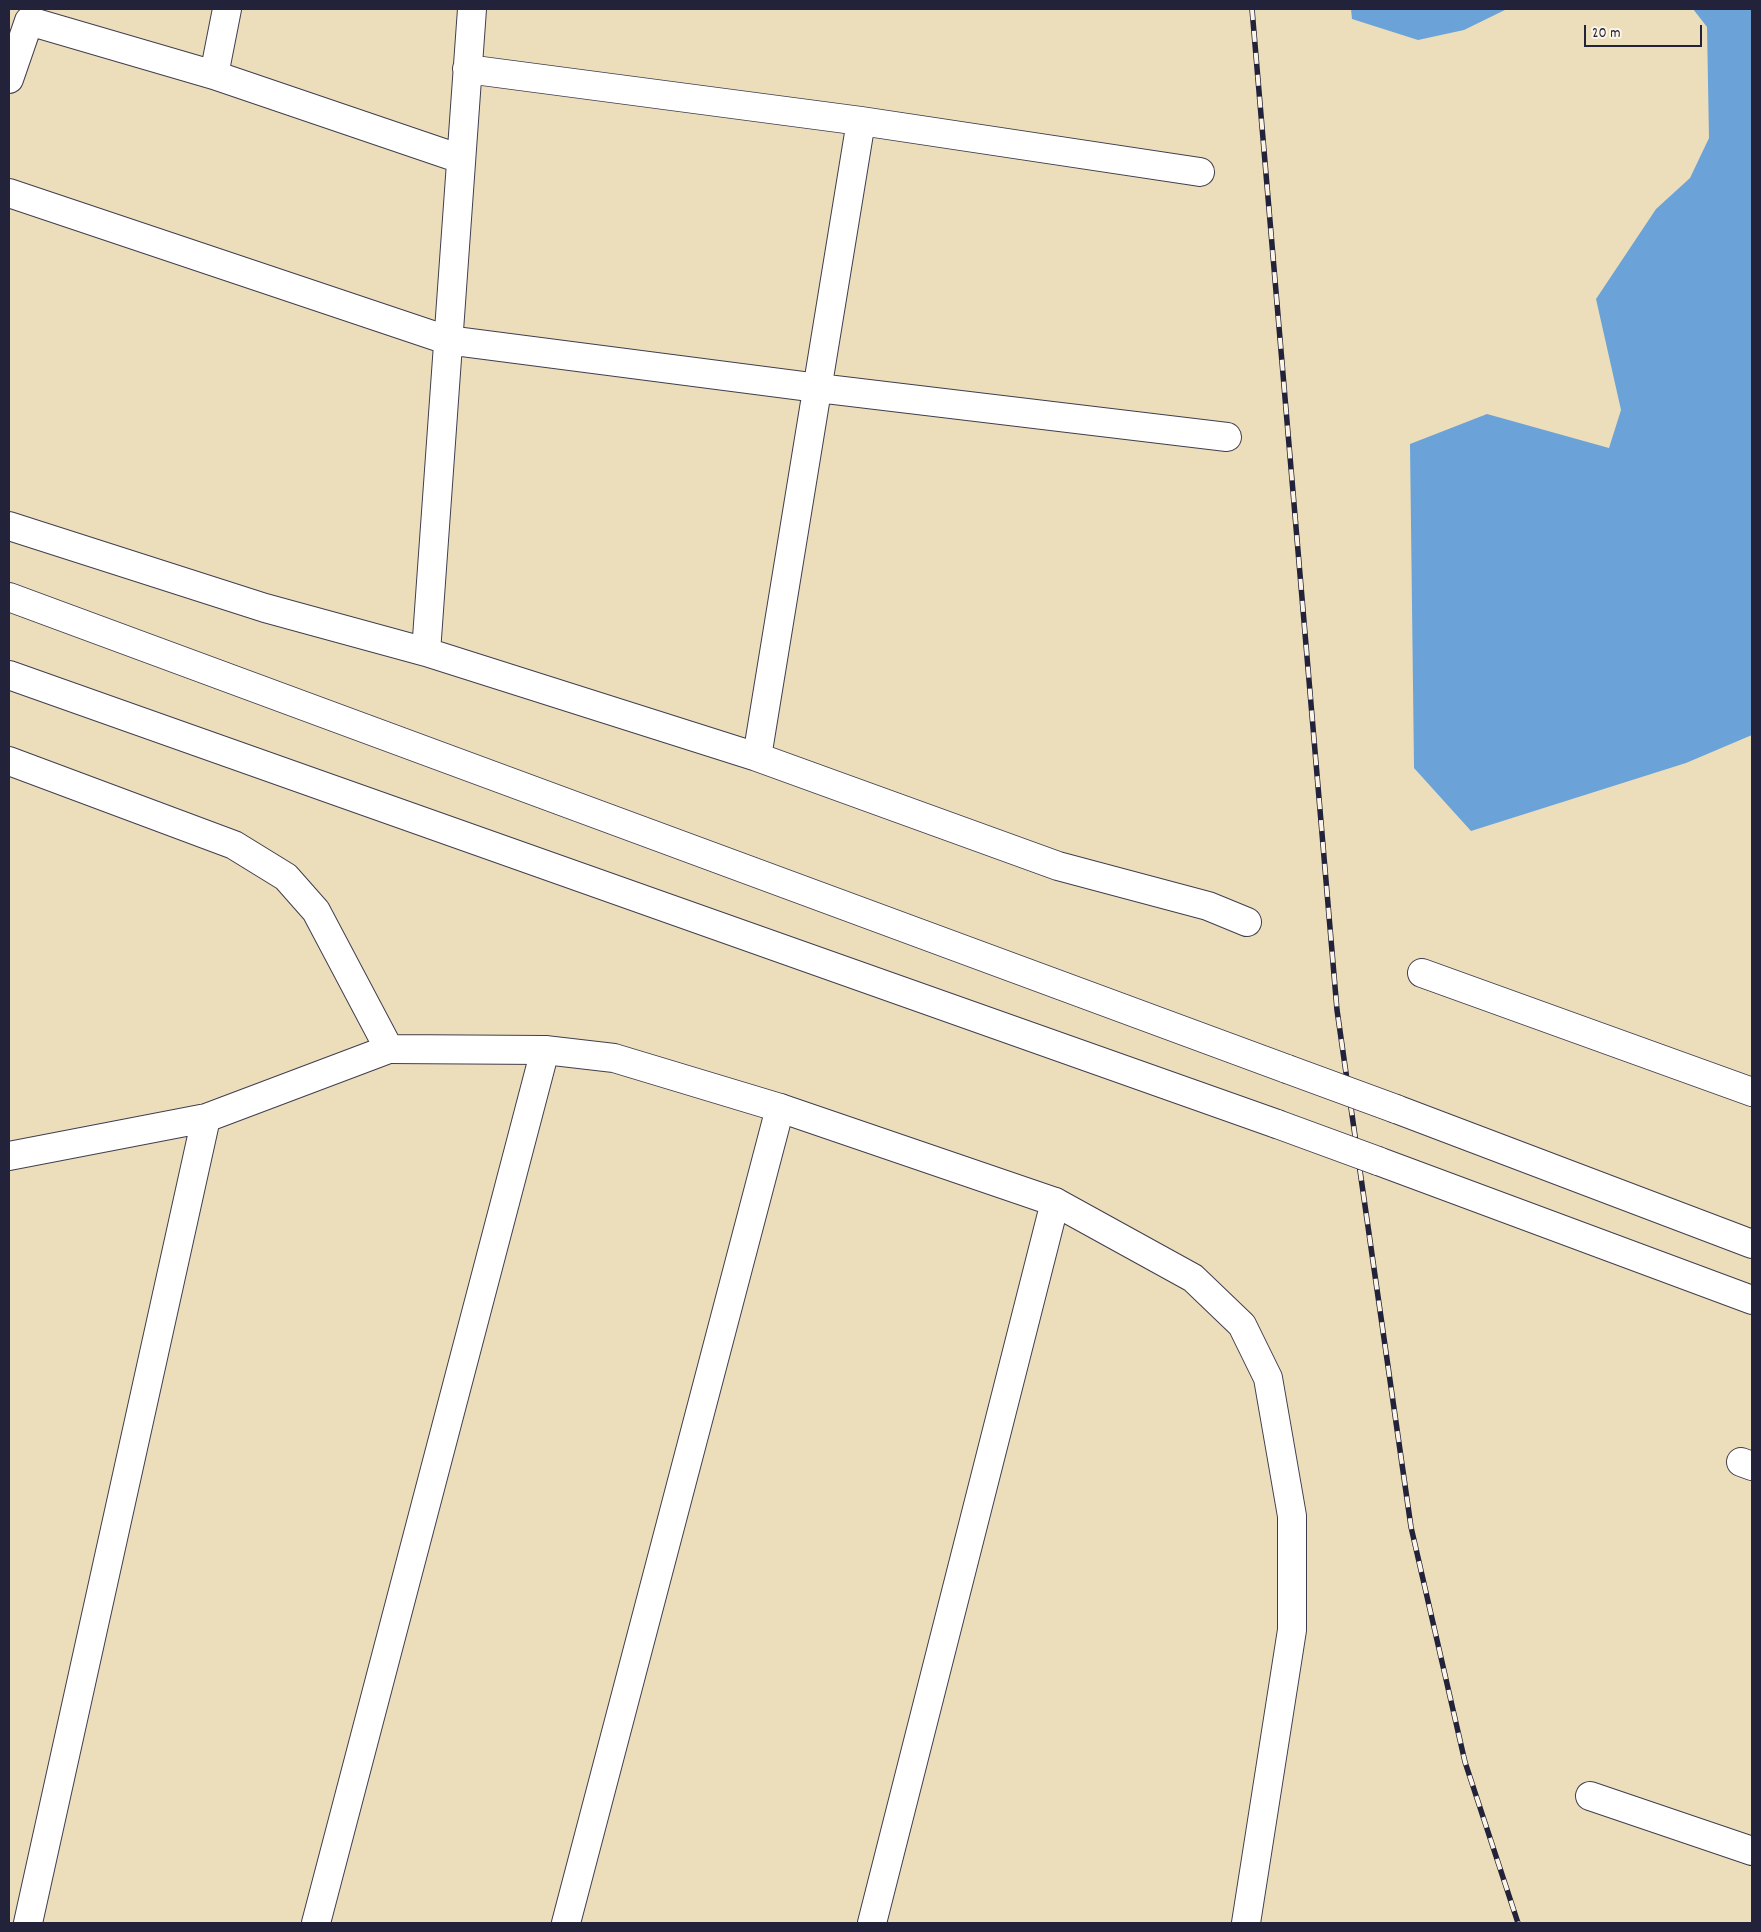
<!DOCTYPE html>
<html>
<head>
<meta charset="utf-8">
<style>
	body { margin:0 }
	#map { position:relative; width:1761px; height:1932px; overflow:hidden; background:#eddebb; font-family:Dekko,sans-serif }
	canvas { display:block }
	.frame { position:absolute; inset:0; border:10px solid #22223b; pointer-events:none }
	.scale { position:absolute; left:1584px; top:25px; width:118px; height:22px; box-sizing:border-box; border:2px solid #22223b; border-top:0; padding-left:6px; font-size:15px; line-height:18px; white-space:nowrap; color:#22223b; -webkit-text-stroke:4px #fcf5e5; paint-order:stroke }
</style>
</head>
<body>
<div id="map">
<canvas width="1761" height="1932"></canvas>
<div class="frame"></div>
<div class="scale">20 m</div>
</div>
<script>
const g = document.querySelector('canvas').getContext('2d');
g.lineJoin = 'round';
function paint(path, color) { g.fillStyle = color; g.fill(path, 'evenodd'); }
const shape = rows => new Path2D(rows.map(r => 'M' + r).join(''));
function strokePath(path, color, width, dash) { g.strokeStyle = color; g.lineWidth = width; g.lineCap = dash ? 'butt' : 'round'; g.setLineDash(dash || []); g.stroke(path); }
paint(shape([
	[1351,9,1507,9,1464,30,1418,40,1352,19],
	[1693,9,1752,9,1752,735,1686,763,1471,831,1414,768,1410,444,1487,414,1609,448,1621,410,1596,299,1656,209,1690,178,1709,138,1707,27]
]), '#6ba3d9');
const street = shape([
	[467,69,861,121,1200,172],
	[214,75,227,9],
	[9,79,29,21,214,75,461,159],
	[9,193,447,340,818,388,1227,437],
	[9,526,265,608,426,652,757,757,1058,866,1208,906,1247,922],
	[426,652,472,9],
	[757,757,861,121],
	[1422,973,1752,1092],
	[9,1156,206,1118,389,1049],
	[1741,1462,1752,1466],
	[1590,1796,1752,1851],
	[28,1923,206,1118],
	[316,1923,545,1050],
	[566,1923,780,1108],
	[872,1923,1055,1202]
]);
const secondary = shape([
	[9,761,234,845,286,877,316,911,389,1049,545,1050,614,1058,780,1108,1055,1202,1193,1278,1242,1325,1268,1378,1292,1516,1292,1630,1246,1923]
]);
const highway = shape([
	[9,597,1287,1069],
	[9,675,1277,1124],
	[1396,1109,1752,1244],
	[1378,1161,1752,1300]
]);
strokePath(street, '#403e4e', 30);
strokePath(secondary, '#403e4e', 30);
strokePath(highway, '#403e4e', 30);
strokePath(street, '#fff', 28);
strokePath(secondary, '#fff', 28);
strokePath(highway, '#fff', 28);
const rail = shape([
	[1252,9,1337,1010,1411,1527,1465,1762,1518,1923]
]);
strokePath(rail, '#22223b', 5.5);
strokePath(rail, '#fcf5e5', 4, [11]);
const highwayBridge = shape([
	[1287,1069,1396,1109],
	[1277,1124,1378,1161]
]);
strokePath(highwayBridge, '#403e4e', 30, []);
strokePath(highwayBridge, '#fff', 28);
</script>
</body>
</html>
